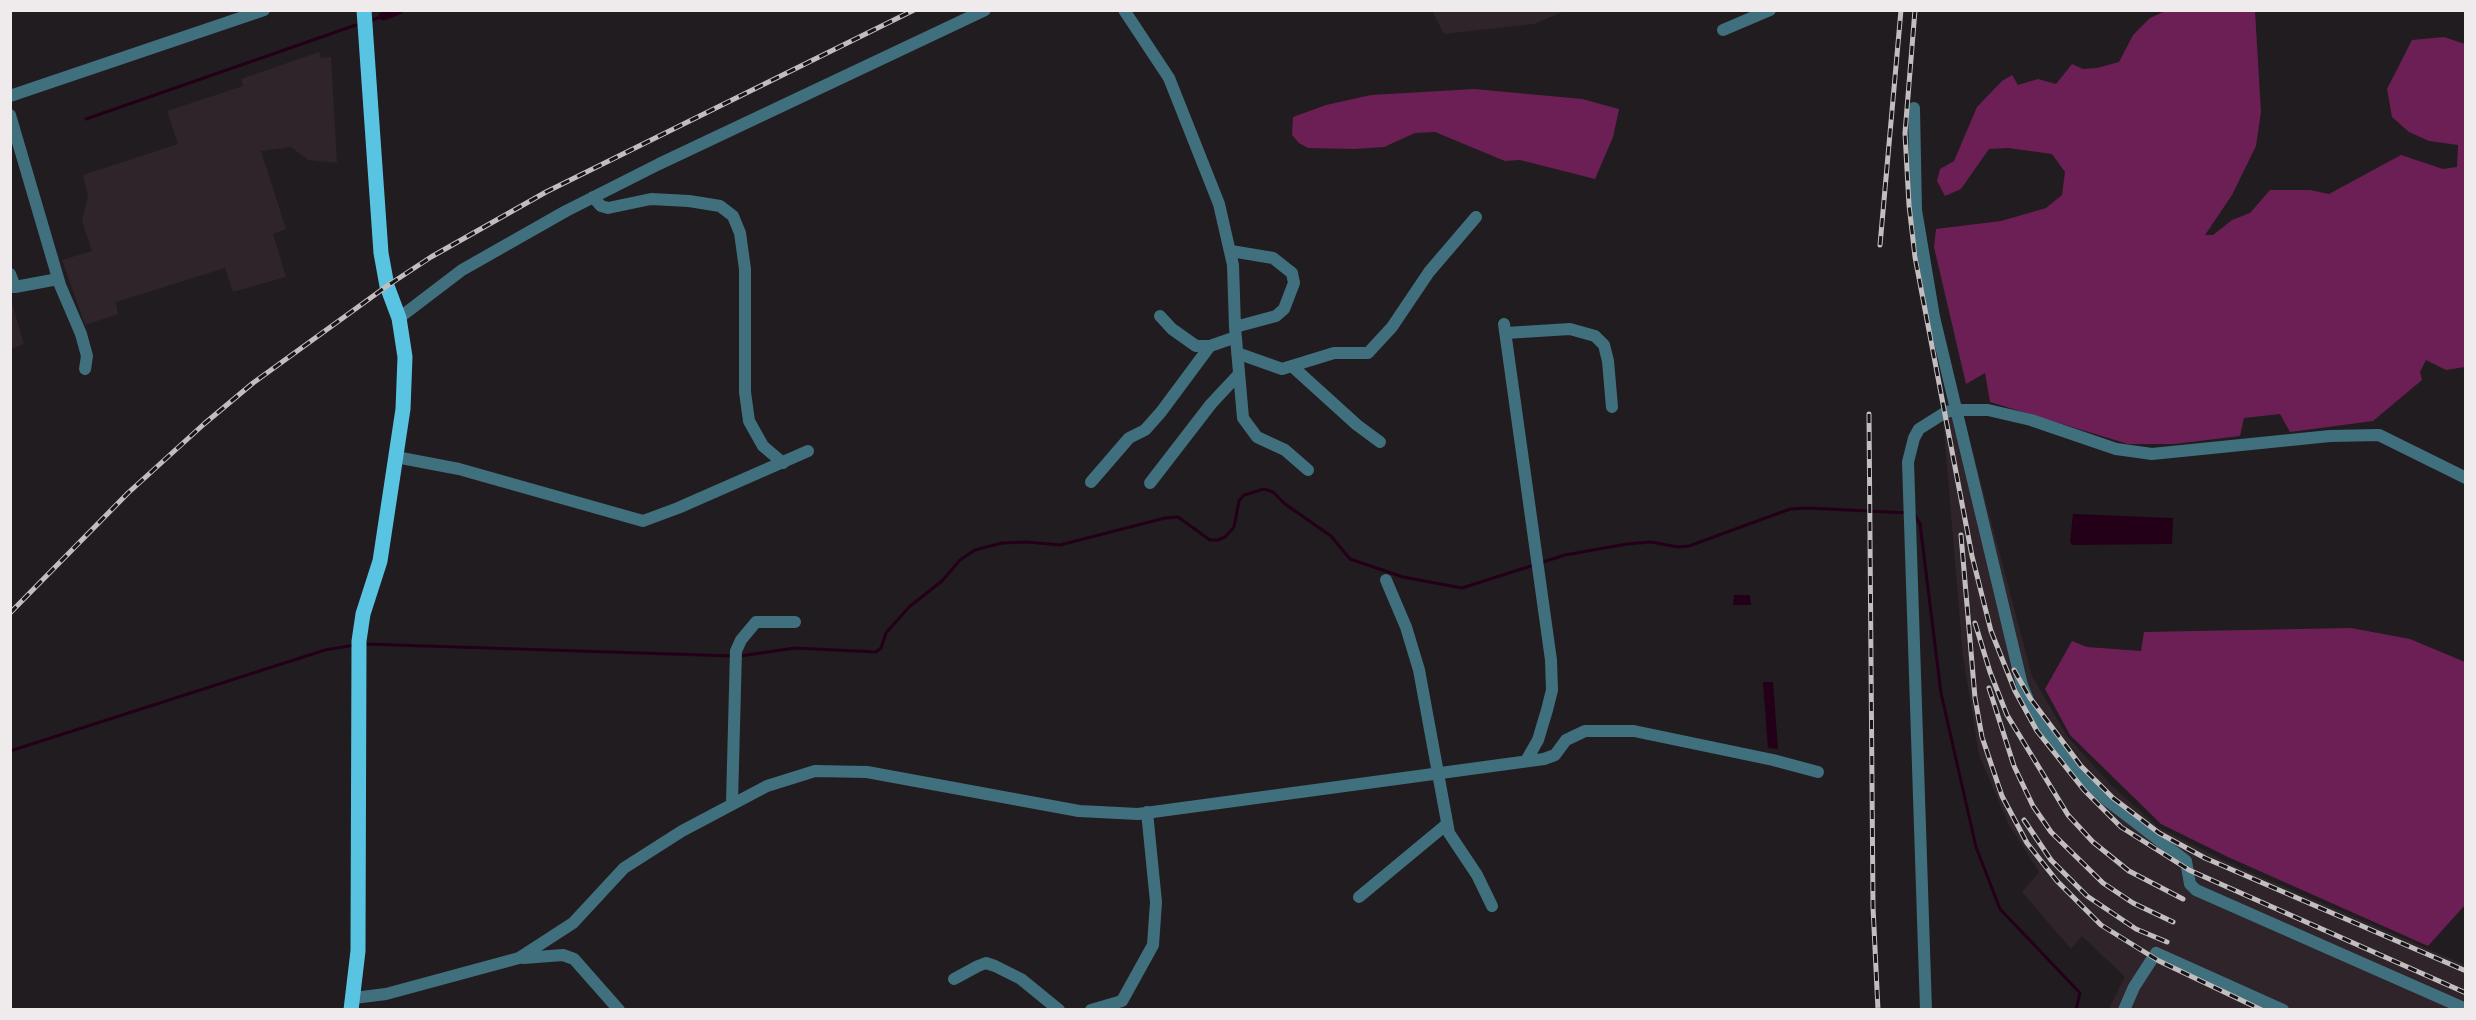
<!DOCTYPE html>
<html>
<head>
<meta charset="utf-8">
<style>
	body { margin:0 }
	#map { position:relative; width:2476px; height:1020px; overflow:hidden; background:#211c1f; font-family:Poppins,sans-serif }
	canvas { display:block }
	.frame { position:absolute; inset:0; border:12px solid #efebed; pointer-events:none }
</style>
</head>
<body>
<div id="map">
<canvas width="2476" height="1020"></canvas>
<div class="frame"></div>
</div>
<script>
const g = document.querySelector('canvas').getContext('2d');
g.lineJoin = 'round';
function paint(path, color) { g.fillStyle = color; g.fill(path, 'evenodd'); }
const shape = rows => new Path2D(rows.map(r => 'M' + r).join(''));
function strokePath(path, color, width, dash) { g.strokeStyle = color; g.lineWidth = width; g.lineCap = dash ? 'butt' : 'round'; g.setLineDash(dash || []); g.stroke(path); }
paint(shape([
	[1432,11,1565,11,1534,24,1444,34],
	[319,52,321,58,331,57,337,163,308,160,291,147,261,151,286,229,273,234,286,277,233,292,225,268,116,302,118,314,85,325,62,260,92,251,82,221,88,197,83,175,178,144,167,111,243,86,241,79],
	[11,300,24,344,11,349,10,349],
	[1952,418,1966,426,2032,676,2067,736,2111,785,2158,827,2227,862,2465,965,2465,1009,2109,1009,2125,977,2082,936,2071,949,2022,892,2039,872,2008,823,1979,755,1963,656,1943,419]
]), '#2e242a');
paint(shape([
	[2165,11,2255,11,2261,112,2256,146,2232,195,2205,235,2213,235,2232,220,2250,213,2270,190,2310,190,2329,194,2401,155,2443,169,2457,167,2458,145,2429,141,2409,132,2392,117,2387,89,2412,40,2444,37,2465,44,2465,367,2446,370,2426,360,2420,372,2422,380,2373,421,2290,432,2280,414,2244,418,2240,436,2174,444,2128,444,1990,402,1985,373,1966,384,1934,247,1936,229,2001,221,2046,208,2062,195,2065,172,2052,154,2008,148,1989,149,1961,189,1945,196,1937,181,1940,169,1954,161,1977,107,2002,81,2012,75,2018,85,2038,79,2056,84,2072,64,2083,69,2097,68,2119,62,2133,35,2150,18],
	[1474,89,1582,99,1619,109,1613,137,1595,179,1520,160,1505,161,1435,132,1415,133,1384,147,1354,149,1308,148,1299,143,1292,135,1293,117,1326,105,1371,95],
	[2351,628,2410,639,2465,662,2465,905,2428,946,2228,857,2161,824,2070,735,2045,689,2072,641,2087,647,2141,651,2144,632]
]), '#6c1f54');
paint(shape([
	[2073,514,2173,518,2172,544,2072,545,2070,542],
	[1734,595,1750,595,1751,605,1733,605],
	[1763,682,1773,682,1778,749,1768,748]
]), '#230018');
strokePath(shape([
	[372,20,383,16],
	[86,119,356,25],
	[1914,514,1920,524,1941,693,1976,847,2000,909,2080,993,2076,1010],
	[1540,563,1565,555,1627,544,1651,542,1678,547,1689,546,1790,509,1808,508,1908,513],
	[365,644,733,656],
	[740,656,795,648,876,652,881,648,886,633,909,607,942,581,960,560,975,550,1002,543,1027,542,1060,545,1165,518,1178,517,1210,540,1218,540,1225,537,1234,527,1239,501,1244,495,1264,489,1273,492,1285,504,1331,536,1350,559,1403,577,1462,588,1534,565],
	[10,751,325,650,355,645]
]), '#230018', 3);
strokePath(shape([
	[383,16,399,10]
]), '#230018', 9);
strokePath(shape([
	[1124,10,1169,78,1219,204,1233,265,1235,327,1243,418,1257,437,1285,450,1308,470],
	[1723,30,1770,10],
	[10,96,264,10],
	[1914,108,1916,210,1934,317,2022,685,2033,713,2078,773,2108,801,2186,861,2190,884,2196,890,2466,1009],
	[10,115,60,285,81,334,87,356,85,369],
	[593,197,601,206,608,208,651,199,689,201,720,206,733,216,740,233,745,269,745,392,749,421,763,446,783,463],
	[1231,251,1273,258,1292,273,1294,283,1284,309,1276,316,1235,327],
	[10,274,15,287,58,279],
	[1160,316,1172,329,1196,346,1210,346,1236,337],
	[399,318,462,270,566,211,659,164,985,10],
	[1504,324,1551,660,1552,690,1547,710,1538,740,1526,761],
	[1506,333,1570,329,1595,336,1604,345,1608,361,1612,407],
	[1237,353,1282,369,1334,353,1368,353,1392,327,1429,272,1476,217],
	[1293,367,1357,425,1380,442],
	[396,457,459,469,643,521,678,508,808,451],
	[1091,482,1129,438,1145,430,1161,412,1210,346],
	[1150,483,1211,404,1239,374],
	[1386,580,1406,627,1419,670,1449,833,1477,875,1492,906],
	[732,802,736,651,741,640,756,622,795,622],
	[1359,897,1447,824],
	[523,958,563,955,574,959,619,1010],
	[954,979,978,966,986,963,995,966,1021,979,1059,1010],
	[354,998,386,994,519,958,573,923,624,868,682,831,767,786,815,771,867,772,1079,811,1138,814,1544,759,1555,755,1566,740,1585,731,1634,731,1773,760,1818,772],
	[1091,1010,1122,1001,1153,945,1156,902,1147,812],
	[1926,1010,1908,462,1914,438,1919,429,1946,412,1957,410,1988,410,2031,420,2116,449,2152,454,2330,436,2379,435,2466,478],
	[2124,1010,2134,987,2156,953,2283,1010]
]), '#40707e', 12);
strokePath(shape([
	[351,1010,358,951,359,641,363,614,380,561,403,409,405,357,399,318,387,286,381,253,364,10]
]), '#58c4e2', 15);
const rail = shape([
	[1915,10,1905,133,1909,205,1915,257,1972,556,1991,631,2015,691,2037,731,2084,790,2121,827,2189,870,2466,993],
	[1880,245,1901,10],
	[1869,414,1873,907,1878,1010],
	[1961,535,1975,698,1982,737,2002,796,2027,843,2057,881,2101,925,2159,961,2262,1010],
	[10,613,128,493,204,424,253,383,387,286,431,257,546,192,914,10],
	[1975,623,1990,672,2007,715,2068,815,2093,842,2129,871,2183,899],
	[2014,670,2030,698,2081,766,2113,798,2159,833,2205,858,2466,971],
	[1989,688,2014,766,2033,806,2051,832,2103,883,2133,903,2173,922],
	[2024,820,2051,860,2087,896,2136,929,2167,942]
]);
strokePath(rail, '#c2bec0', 5);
strokePath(rail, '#181316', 3, [9]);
</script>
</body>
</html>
